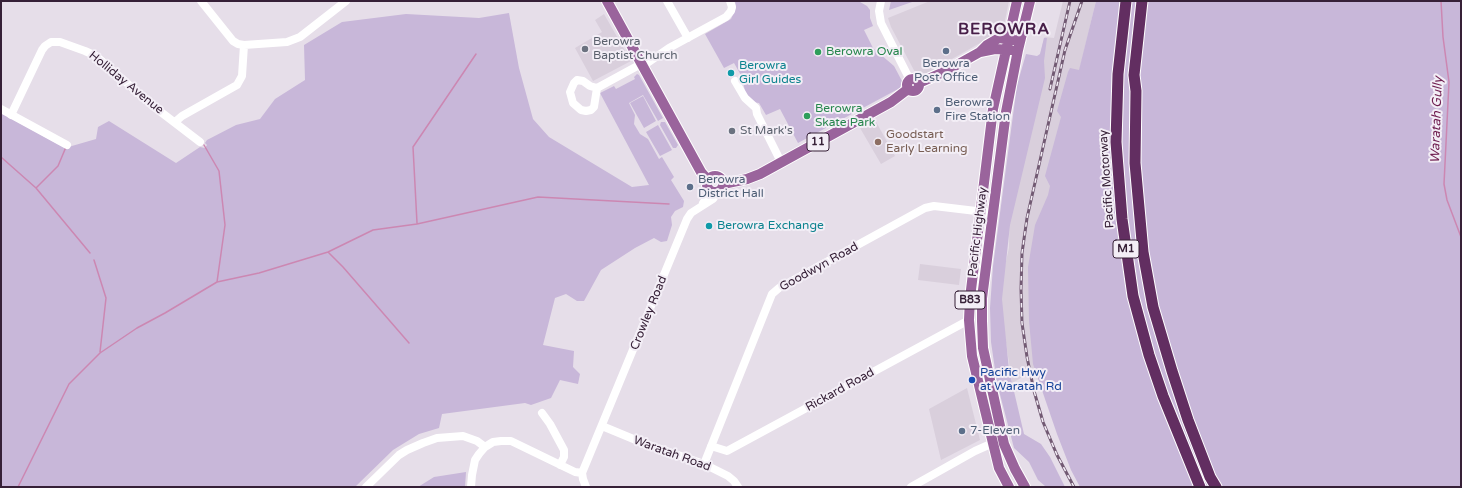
<!DOCTYPE html>
<html>
<head>
<meta charset="utf-8">
<style>
	body { margin:0 }
	#map { position:relative; width:1462px; height:488px; overflow:hidden; background:#e6dee9; font-family:"Varela Round",sans-serif }
	canvas { display:block }
	.frame { position:absolute; inset:0; border:2px solid #362037; pointer-events:none }
</style>
</head>
<body>
<div id="map">
<canvas width="1462" height="488"></canvas>
<div class="frame"></div>
</div>
<script>
const g = document.querySelector('canvas').getContext('2d');
g.lineJoin = 'round';
function paint(path, color) { g.fillStyle = color; g.fill(path, 'evenodd'); }
const shape = rows => new Path2D(rows.map(r => 'M' + r).join(''));
function strokePath(path, color, width, dash) { g.strokeStyle = color; g.lineWidth = width; g.lineCap = dash ? 'butt' : 'round'; g.setLineDash(dash || []); g.stroke(path); }
function label(font, color, halo, rows, align = 'center') {
  g.font = font + ' "Varela Round",sans-serif'; g.lineWidth = 4; g.setLineDash([]); g.textBaseline = 'middle'; g.strokeStyle = halo; g.fillStyle = color; for (const [text, x, y, turn = 0] of rows) {
    g.save(); g.translate(x, y); g.rotate((+turn || 0) * Math.PI / 180); g.textAlign = isNaN(turn) ? turn : align; if (halo) g.strokeText(text, 0, 0); g.fillText(text, 0, 0); g.restore();
  }
}
paint(shape([
	[930,1,1009,1,1003,30,922,76,916,74,891,27,888,18],
	[1063,1,1096,1,1058,160,1046,364,1012,383,1000,302,1004,270,1009,248,1010,184,1044,38,1045,37,1054,38],
	[604,14,631,61,593,81,575,48,602,32,595,20],
	[875,120,895,156,881,164,860,128],
	[920,264,961,269,959,285,918,280],
	[967,388,980,440,941,460,929,409]
]), '#d9cfdc');
paint(shape([
	[735,1,860,1,860,2,867,6,870,10,870,18,873,26,864,30,873,48,894,66,902,81,900,88,798,143,780,109,766,115,759,103,752,102,746,96,742,77,734,63,724,68,705,34,731,19,736,8],
	[891,1,915,1,889,10],
	[1096,1,1461,1,1461,487,1080,487,1071,470,1057,434,1033,364,1029,321,1028,267,1035,225,1048,195,1050,186,1045,176,1061,117,1057,111,1068,72,1070,68,1079,70],
	[509,13,519,68,533,119,549,137,632,187,649,185,600,93,614,86,616,89,635,79,634,77,637,74,639,75,663,118,658,121,643,95,629,103,635,115,634,124,640,134,648,139,659,159,662,157,674,177,671,180,684,201,683,207,675,211,671,217,672,225,667,241,661,242,654,238,635,248,601,270,584,301,577,301,566,294,555,298,543,345,574,351,573,367,580,374,578,384,560,380,551,398,531,405,525,403,442,414,439,428,419,434,393,450,355,487,1,487,1,113,65,148,96,139,98,127,109,121,176,163,200,147,205,148,207,145,205,143,207,140,236,125,260,119,275,99,305,80,304,45,342,22,406,14,479,18],
	[1044,38,1047,38,1044,61,1045,78,1010,225,1002,299,1009,370,1024,434,1041,444,1050,457,1065,487,1042,487,1045,486,1038,480,1029,462,1014,448,997,383,991,342,990,308,993,266,1017,85,1026,54,1037,56,1040,54],
	[643,96,656,121,644,128,630,103],
	[661,122,665,122,678,145,676,148,673,148,660,125],
	[658,125,672,150,660,156,646,132],
	[466,472,465,487,418,487,434,477]
]), '#c8b7d9');
strokePath(shape([
	[1441,1,1443,37,1449,82,1444,184,1447,200,1461,237],
	[204,145,219,171,225,225,217,282],
	[1,157,36,188,90,253],
	[36,188,58,166,66,147],
	[417,223,413,147,476,54],
	[328,252,343,267,409,343],
	[94,260,106,298,100,352],
	[18,487,69,384,100,353,137,328,165,313,217,282,259,273,328,252,373,230,417,224,538,197,669,204]
]), '#cc87b2', 1.5);
const major = shape([
	[607,1,701,172,708,180],
	[980,52,995,49,1011,50],
	'907 85a6 6 0 1 1 12 0a6 6 0 1 1-12 0Z',
	[919,83,946,71,980,52,987,45,999,38,1014,40],
	'707 184a8 8 0 1 1 16 0a8 8 0 1 1-16 0Z',
	[723,184,747,179,760,174,891,102,908,89],
	[1009,487,999,468,972,356,969,320,970,298,993,109,1017,1],
	[1025,487,1015,469,1004,444,983,348,982,321,982,298,1006,112,1018,50,1030,1]
]);
const highway = shape([
	[1126,1,1118,74,1116,142,1122,219,1133,296,1149,355,1163,396,1200,487],
	[1142,1,1134,75,1136,91,1135,163,1143,252,1153,307,1172,371,1188,420,1210,477,1216,487]
]);
strokePath(major, '#fff', 12);
strokePath(highway, '#fff', 13);
strokePath(shape([
	[201,1,233,41,238,44,244,45,287,42,300,37,346,1],
	[667,1,688,38],
	[881,1,879,11,881,23,910,80],
	[643,66,669,48,726,17,731,11,732,7,730,1],
	[735,81,745,98,756,108,757,114,781,162],
	[597,88,594,107,591,110,586,111,581,110,573,103,570,92,574,83,577,80,583,81,590,86,597,88,641,64],
	[1,109,67,145],
	[11,115,42,50,45,46,51,42,60,42,85,51,96,56,153,106,200,142],
	[175,122,182,116,237,85,242,76,244,45],
	[703,203,708,196,709,190],
	[542,413,550,424,564,450,564,457,560,465],
	[602,426,643,443,704,464,728,476,734,481,738,487],
	[711,446,727,451,969,320],
	[704,464,772,294,779,288,925,208,934,206,993,213],
	[366,487,399,455,407,450,423,443,437,438,463,436,477,441,485,447],
	[471,487,472,475,475,460,479,454,485,447,493,442,501,441,511,441,575,472,582,473],
	[586,487,583,479,582,473,687,219,691,213,713,199,718,192],
	[911,487,975,451,993,443]
]), '#fff', 8);
strokePath(major, '#9a649c', 10);
strokePath(highway, '#622e61', 11);
const rail = shape([
	[1050,89,1070,1],
	[1074,487,1057,455,1043,422,1034,391,1027,357,1022,323,1021,289,1022,253,1027,218,1065,50,1082,1]
]);
strokePath(rail, '#725a73', 3);
strokePath(rail, '#f3eef6', 1.5, [4.5]);
for (const [x, y, r, color] of [
	[585,49,4,"#6b7280"],
	[946,51,4,"#5c6f8a"],
	[818,52,4,"#2e9e5b"],
	[731,73,4,"#0f9aa8"],
	[937,110,4,"#5c6f8a"],
	[807,116,4,"#2e9e5b"],
	[732,131,4,"#6b7280"],
	[878,142,4,"#8d6e63"],
	[690,187,4,"#5c6f8a"],
	[709,226,4,"#0f9aa8"],
	[972,380,4,"#1a4fb4"],
	[962,431,4,"#5c6f8a"]
]) { const dot = new Path2D(); dot.arc(x, y, r, 0, 2 * Math.PI); g.fillStyle = color; g.fill(dot); strokePath(dot, '#f3eef6', 1.5); }
for (const [x, y, w] of [
	[818,142,22],
	[1126,249,26],
	[970,300,30]
]) { const box = new Path2D(); box.roundRect(x - w / 2, y - 9, w, 18, 3); g.fillStyle = '#f3eef6'; g.fill(box); strokePath(box, '#362037', 1); }
label('bold 11px', '#362037', null, [
	["11",818,142],
	["M1",1126,249],
	["B83",970,300]
]);
label('12px', '#5b616d', '#f3eef6', [
	["Berowra",593,42],
	["Baptist Church",593,56],
	["St Mark's",740,131]
], 'left');
label('12px', '#27864d', '#f3eef6', [
	["Berowra Oval",826,52],
	["Berowra",815,109],
	["Skate Park",815,123]
], 'left');
label('12px', '#4e5e75', '#f3eef6', [
	["Berowra",946,64,"center"],
	["Post Office",946,78,"center"],
	["Berowra",945,103],
	["Fire Station",945,117],
	["Berowra",698,180],
	["District Hall",698,194],
	["7-Eleven",970,431]
], 'left');
label('12px', '#0d838f', '#f3eef6', [
	["Berowra",739,66],
	["Girl Guides",739,80],
	["Berowra Exchange",717,226]
], 'left');
label('12px', '#362037', '#f3eef6', [
	["Holliday Avenue",126,83,39],
	["Pacific Motorway",1107,179,-94],
	["Pacific Highway",978,232,-83],
	["Goodwyn Road",819,267,-29],
	["Crowley Road",649,313,-68],
	["Rickard Road",840,390,-29],
	["Waratah Road",672,454,20]
]);
label('12px', '#785e54', '#f3eef6', [
	["Goodstart",886,135],
	["Early Learning",886,149]
], 'left');
label('12px', '#164399', '#f3eef6', [
	["Pacific Hwy",980,373],
	["at Waratah Rd",980,387]
], 'left');
label('italic 13px', '#6f1e50', '#f3eef6', [
	["Waratah Gully",1437,120,-88]
]);
g.letterSpacing = '1px';
label('bold 16px', '#471e48', '#f3eef6', [
	["BEROWRA",1004,30]
]);
g.letterSpacing = '0px';
</script>
</body>
</html>
